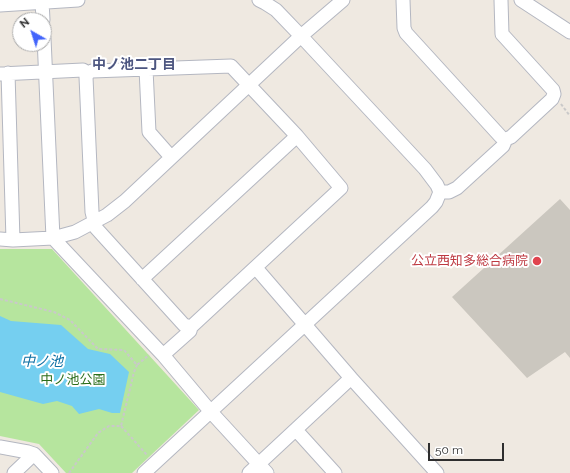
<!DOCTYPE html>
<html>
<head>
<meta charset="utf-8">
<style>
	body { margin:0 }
	#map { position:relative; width:570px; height:473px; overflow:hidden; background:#efe9e1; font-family:Raleway,sans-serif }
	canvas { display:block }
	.north { position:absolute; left:12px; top:12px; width:40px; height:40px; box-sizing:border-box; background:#fff; border:1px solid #ababab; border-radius:50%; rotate:321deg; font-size:11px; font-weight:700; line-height:16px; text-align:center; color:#2e2e2e }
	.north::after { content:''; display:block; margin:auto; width:14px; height:18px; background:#4264fb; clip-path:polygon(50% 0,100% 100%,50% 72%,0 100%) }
	.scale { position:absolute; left:428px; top:443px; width:76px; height:18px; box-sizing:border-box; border:2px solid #2e2e2e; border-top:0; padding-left:5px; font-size:12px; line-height:14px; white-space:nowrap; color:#2e2e2e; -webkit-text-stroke:3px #fff; paint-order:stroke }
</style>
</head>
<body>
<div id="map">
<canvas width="570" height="473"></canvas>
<div class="north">N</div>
<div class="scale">50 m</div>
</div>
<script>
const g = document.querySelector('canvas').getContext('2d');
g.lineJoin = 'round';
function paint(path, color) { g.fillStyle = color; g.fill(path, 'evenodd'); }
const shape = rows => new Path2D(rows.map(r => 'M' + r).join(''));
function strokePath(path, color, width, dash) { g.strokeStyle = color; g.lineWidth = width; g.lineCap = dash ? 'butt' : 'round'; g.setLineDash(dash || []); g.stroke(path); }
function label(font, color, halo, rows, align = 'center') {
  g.font = font + ' Raleway,"Noto Sans JP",sans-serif'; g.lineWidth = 4; g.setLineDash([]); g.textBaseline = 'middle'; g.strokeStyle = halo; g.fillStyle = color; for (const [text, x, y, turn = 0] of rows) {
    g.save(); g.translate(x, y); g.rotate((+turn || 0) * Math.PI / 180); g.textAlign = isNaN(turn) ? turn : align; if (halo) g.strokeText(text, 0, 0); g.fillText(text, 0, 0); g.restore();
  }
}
paint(shape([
	[0,249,52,249,199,410,132,473,66,473,39,444,0,436]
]), '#b6e59e');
paint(shape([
	[0,316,11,321,61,325,88,349,110,354,129,372,120,413,112,413,99,409,79,414,72,406,57,401,43,404,0,392]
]), '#75cff0');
paint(shape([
	[560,199,570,210,570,358,565,352,527,378,452,297]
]), '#cbc7bf');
const minor = shape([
	[403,0,404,28,406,33,501,137,503,139,506,139],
	[521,0,570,32],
	[42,1,43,20],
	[0,5,78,0],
	[44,38,53,238,163,355,211,412,267,473],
	[146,69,149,132,171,157],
	[8,73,13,240],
	[88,73,86,77,92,212,96,228,184,325,191,327],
	[0,74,83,70,88,73,92,71,231,66,297,136,341,188,191,327,190,331,163,355],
	[440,192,449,192,457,188,503,146,506,139,511,137,552,99,554,94,553,90,502,34,501,0],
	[0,239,13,240,53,238,75,232,107,215,125,201,301,36,343,0],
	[256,268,351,378,437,473],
	[142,279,297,136],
	[296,430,335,473],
	[0,447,28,452,34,454,52,473],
	[14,473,34,454],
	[144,473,432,207,436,202,440,192,437,185,425,169,301,36,276,10,265,3,259,0],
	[249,473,351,378]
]);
strokePath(minor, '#b4b7c1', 15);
strokePath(shape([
	[561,104,570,116],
	[0,299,54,312,70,320,98,349,124,350,137,365,149,355],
	[121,426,147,455],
	[69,473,98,433,109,426,121,426,134,372,137,365]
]), '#c9c9c9', 2, [3, 2]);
strokePath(minor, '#fff', 13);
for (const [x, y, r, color] of [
	[537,261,5,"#e0444e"]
]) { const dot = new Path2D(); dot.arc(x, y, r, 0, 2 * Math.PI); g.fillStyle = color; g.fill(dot); strokePath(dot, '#fff', 1.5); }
label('13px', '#be3a42', '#fff', [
	["公立西知多総合病院",528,261]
], 'right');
label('13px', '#2c6e1b', '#fff', [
	["中ノ池公園",73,380]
]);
label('bold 14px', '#4d5680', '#fff', [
	["中ノ池二丁目",134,65]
]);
label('italic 14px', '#0d6fa3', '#fff', [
	["中ノ池",42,362]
]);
</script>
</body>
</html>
